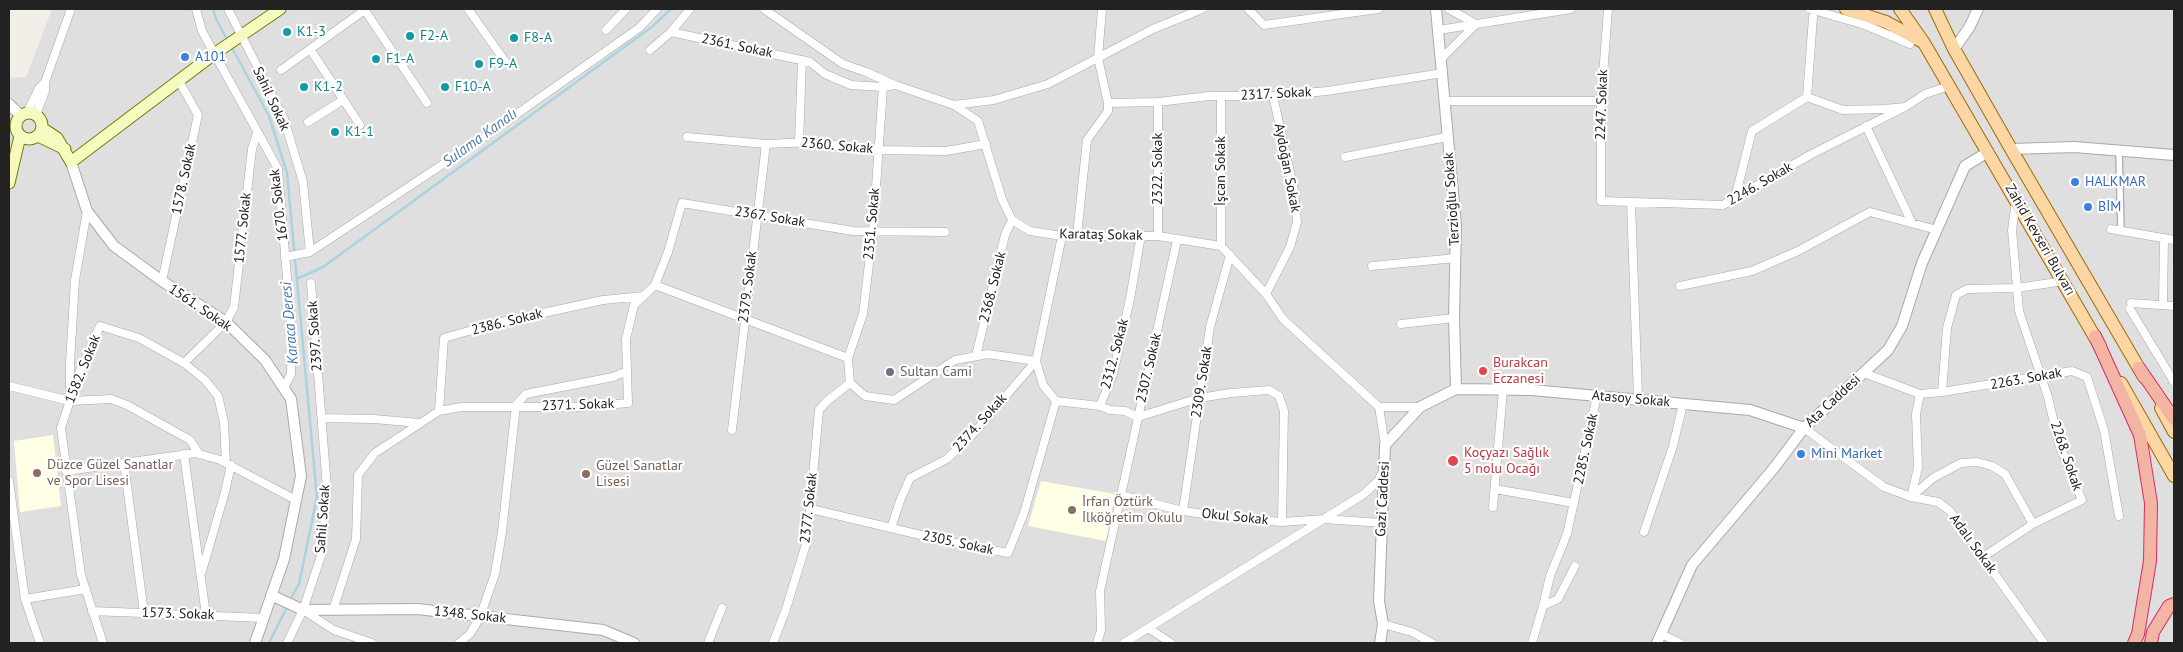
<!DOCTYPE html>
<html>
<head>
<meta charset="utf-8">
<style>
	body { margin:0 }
	#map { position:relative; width:2183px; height:652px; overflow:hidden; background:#f2efe9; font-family:"PT Sans",sans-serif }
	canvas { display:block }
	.frame { position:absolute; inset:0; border:10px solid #222; pointer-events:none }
</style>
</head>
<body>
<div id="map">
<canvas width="2183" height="652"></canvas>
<div class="frame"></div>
</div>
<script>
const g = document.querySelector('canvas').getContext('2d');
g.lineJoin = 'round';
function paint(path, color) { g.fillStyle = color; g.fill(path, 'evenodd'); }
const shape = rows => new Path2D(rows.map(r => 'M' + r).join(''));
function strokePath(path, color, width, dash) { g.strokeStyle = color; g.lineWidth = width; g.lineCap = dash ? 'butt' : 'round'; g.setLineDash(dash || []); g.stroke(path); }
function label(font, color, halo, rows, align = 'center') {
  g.font = font + ' "PT Sans",sans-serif'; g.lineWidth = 4.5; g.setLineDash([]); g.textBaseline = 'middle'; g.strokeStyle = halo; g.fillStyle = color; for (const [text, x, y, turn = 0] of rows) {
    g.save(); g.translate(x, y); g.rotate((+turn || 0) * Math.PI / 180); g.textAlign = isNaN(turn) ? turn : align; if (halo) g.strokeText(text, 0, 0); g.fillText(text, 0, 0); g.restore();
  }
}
paint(shape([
	[52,9,2174,9,2174,643,9,643,9,78,26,77]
]), '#e0dfdf');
paint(shape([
	[53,435,61,506,20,512,14,441],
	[1041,481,1115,494,1106,541,1028,526]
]), '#ffffe5');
strokePath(shape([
	[213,9,217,21,228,41],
	[231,46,269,116,287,173,317,497,299,584,290,600],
	[297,279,323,267,653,26,671,9],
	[269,643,288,605]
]), '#aad3df', 2.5);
const pedestrian = shape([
	[2119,152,2121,231]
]);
const minor = shape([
	[196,9,202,31,278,169,292,338,291,374,284,388],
	[228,9,284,119,303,182,310,252],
	[364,9,427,103],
	[468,9,507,64],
	[764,9,843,64,866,72,895,85],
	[1248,9,1264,25,1378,9],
	[1608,9,1601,101,1601,201,1723,205,1810,155,1905,107],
	[1810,9,1865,25,1910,44],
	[606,30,626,9],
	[1439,30,1571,9],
	[671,32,810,62,825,74,851,85,883,87,895,85,954,105,978,121,1002,199,1012,220,1030,231,1062,236,1158,236,1221,246,1266,294,1283,319,1379,407,1420,407],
	[310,49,360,125],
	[650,50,671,32,690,9],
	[1442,58,1476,24,1449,9],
	[281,70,366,9],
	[883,87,873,230,863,314,848,358,850,383,865,396,894,400,955,360,988,354,1036,361],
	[1221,96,1221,246],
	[1807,97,1843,110,1884,109,1905,107,1925,94,1949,86],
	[1807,97,1813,17],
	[1445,101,1601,101],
	[1158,102,1158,236],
	[1108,103,1158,102,1209,96,1273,96,1327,91,1443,73],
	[954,105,994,100,1048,84,1153,29,1202,9],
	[27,113,39,88,45,82],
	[36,115,45,91,45,82,71,9],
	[308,122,343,100],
	[1866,126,1912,223],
	[687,137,766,144,812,142,879,150,946,151,986,144],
	[799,143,802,60],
	[1345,157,1447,137],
	[1735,198,1752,131,1807,97],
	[1631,202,1638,398],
	[2111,229,2174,240],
	[1077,235,1087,140,1108,111,1108,103,1098,58,1102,9],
	[1062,236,1036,361,1043,385,1056,401,1100,406,1113,374,1130,299,1141,235],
	[285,257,310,252,487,135,639,28,657,9],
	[1372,266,1456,258],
	[162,281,198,115,179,81],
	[655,285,668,252,682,203,853,231,945,232],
	[1680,286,1752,271,1798,251,1870,212,1937,230],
	[1266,294,1290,247,1297,222,1294,190,1273,96],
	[2131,303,2174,306],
	[2163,305,2164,238],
	[2130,309,2174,382],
	[1401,324,1454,318],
	[976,356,1005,235,1012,220],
	[184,363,205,380,218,396,224,422,226,463],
	[1864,373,1920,394],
	[9,386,70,401,111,399,127,405,190,440,199,454],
	[1942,392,2072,371,2087,377,2104,430,2119,516],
	[70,394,70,363,75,280,87,211],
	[1100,406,1110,410,1125,411,1138,417,1199,398,1231,393,1269,390,1279,396,1284,411,1282,522],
	[1379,407,1385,445],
	[439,411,444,338,497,323,603,300,643,296],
	[322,418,374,419,419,423],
	[1804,428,1884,487,1911,497,1938,502,1950,511,2044,643],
	[732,430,766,144],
	[184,454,206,615],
	[124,463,144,613],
	[66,471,196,453,220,460,296,500],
	[9,481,25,599,40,643],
	[1495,489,1574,503],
	[1120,495,1183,511,1225,517,1282,522,1324,519,1382,523],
	[1911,497,1933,478,1961,463,1977,462,1992,466,2005,474,2033,524,2082,500,2059,444,2048,397,2019,311,2012,230,2016,201],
	[1911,497,1918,468,1916,414,1920,394,1942,392,1947,328,1956,295,1967,289,2017,288,2064,281],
	[1493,507,1503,390],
	[811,509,950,542,1008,553,1024,513,1056,401],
	[1183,511,1210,327,1230,255],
	[891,528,900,501,910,478,947,459,972,435,1036,361],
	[1644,532,1673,446,1683,404],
	[1983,557,2033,524],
	[202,571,225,492,231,465],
	[25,599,86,589],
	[1543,606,1550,576,1567,534,1597,396],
	[303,610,334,630,372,643],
	[333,610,356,539,358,475,375,453,439,411,461,407,582,407,628,403,626,339,634,305,655,285,848,358],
	[92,611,264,618],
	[1383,624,1412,632,1432,643],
	[1148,628,1171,643],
	[1661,634,1680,643],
	[103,643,81,575,61,428,79,373,100,326,139,338,184,363,226,322,234,307,252,149,257,133],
	[287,643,303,610,322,553,327,489,311,283],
	[459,643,470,634,480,617,495,574,502,532,516,405,526,394,613,377,627,371],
	[708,643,722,608],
	[773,643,786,609,807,541,819,410,827,401,850,383],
	[1097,643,1101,630,1100,591,1177,240],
	[1124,643,1364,494,1378,481,1383,471],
	[1532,643,1543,606,1558,599,1575,566]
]);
const tertiary = shape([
	[1436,9,1456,225,1454,318,1456,389],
	[1954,49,1969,28,1978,9],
	[9,104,21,116],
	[2011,149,2074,147,2174,155],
	[71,162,87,211,114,246,162,281,226,322,265,360,291,399,301,476,284,559,255,643],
	[271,595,303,610,417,609,603,630,634,643],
	[1380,643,1383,624,1379,601,1385,445,1420,407,1456,389,1532,390,1750,410,1804,428],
	[1657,643,1692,565,1774,468,1804,428,1888,350,1902,326,1922,263,1965,166,1988,152]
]);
const secondary = shape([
	'16 126a13 13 0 1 1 26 0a13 13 0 1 1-26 0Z',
	[42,128,57,138,71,162,214,54,280,9],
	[38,136,65,149],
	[9,183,20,136]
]);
const primary = shape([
	[1846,9,1886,22,1921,41],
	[1900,9,1924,43,2100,346],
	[1935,9,1954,49,2011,149,2144,377],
	[2121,383,2174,476],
	[2161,408,2174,432]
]);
const trunk = shape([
	[2095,336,2140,435,2151,503,2150,561,2138,634,2134,643],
	[2139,368,2174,419],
	[2151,643,2153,632,2169,606,2174,604]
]);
strokePath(pedestrian, '#a9a9a9', 8);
strokePath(minor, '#a9a9a9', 9);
strokePath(tertiary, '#a9a9a9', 12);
strokePath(secondary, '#707d05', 13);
strokePath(primary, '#a06b00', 14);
strokePath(trunk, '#dc2a67', 14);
strokePath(pedestrian, '#fff', 5.5);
strokePath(minor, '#fff', 8);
strokePath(tertiary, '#fff', 10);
strokePath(secondary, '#f7fabf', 11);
strokePath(primary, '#fcd6a4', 12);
strokePath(trunk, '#f2b4a3', 12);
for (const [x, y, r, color] of [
	[287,32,5,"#0f9aa8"],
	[410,36,5,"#0f9aa8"],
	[514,38,5,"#0f9aa8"],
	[185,57,5,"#3f7fe0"],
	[376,59,5,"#0f9aa8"],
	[479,64,5,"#0f9aa8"],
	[304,87,5,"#0f9aa8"],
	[445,87,5,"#0f9aa8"],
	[335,132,5,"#0f9aa8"],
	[2075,182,5,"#3f7fe0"],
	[2088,207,5,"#3f7fe0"],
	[1483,371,5,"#e0444e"],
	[890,372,5,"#6b7280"],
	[1801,454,5,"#3f7fe0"],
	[1453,461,6,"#e0444e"],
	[37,473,5,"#8d6e63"],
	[586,474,5,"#8d6e63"],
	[1072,510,5,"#8d6e63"]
]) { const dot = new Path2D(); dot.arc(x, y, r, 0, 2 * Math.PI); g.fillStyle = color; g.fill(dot); strokePath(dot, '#fff', 2); }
label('14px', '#0d838f', '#fff', [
	["K1-3",297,32],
	["F2-A",420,36],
	["F8-A",524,38],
	["F1-A",386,59],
	["F9-A",489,64],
	["K1-2",314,87],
	["F10-A",455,87],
	["K1-1",345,132]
], 'left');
label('14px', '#222', '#fff', [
	["2361. Sokak",737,46,12],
	["2317. Sokak",1276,94,-3],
	["Sahil Sokak",271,99,65],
	["2247. Sokak",1602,105,-88],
	["2360. Sokak",837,146,5],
	["Aydoğan Sokak",1287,168,79],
	["2322. Sokak",1158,169,-90],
	["İşcan Sokak",1221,171,-90],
	["1578. Sokak",184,179,-78],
	["2246. Sokak",1760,184,-30],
	["Terzioğlu Sokak",1452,199,-94],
	["1670. Sokak",279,205,-97],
	["2367. Sokak",770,217,9],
	["2351. Sokak",872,224,-85],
	["1577. Sokak",243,228,-84],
	["Karataş Sokak",1101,235,1],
	["Zahid Kevseri Bulvarı",2040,240,60],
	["2379. Sokak",748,287,-83],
	["2368. Sokak",993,287,-76],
	["1561. Sokak",200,308,34],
	["2386. Sokak",507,322,-14],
	["2397. Sokak",315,336,-94],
	["2312. Sokak",1115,354,-75],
	["2307. Sokak",1149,368,-77],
	["1582. Sokak",83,369,-68],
	["2263. Sokak",2026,379,-10],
	["2309. Sokak",1202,382,-81],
	["Atasoy Sokak",1631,399,5],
	["Ata Caddesi",1833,401,-43],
	["2371. Sokak",578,405,-2],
	["2374. Sokak",980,423,-48],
	["2285. Sokak",1586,449,-78],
	["2268. Sokak",2066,456,71],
	["Gazi Caddesi",1383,499,-87],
	["2377. Sokak",809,508,-84],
	["Okul Sokak",1235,517,6],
	["Sahil Sokak",323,519,-86],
	["2305. Sokak",958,543,12],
	["Adalı Sokak",1973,544,54],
	["1573. Sokak",178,614,2],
	["1348. Sokak",470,615,6]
]);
label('14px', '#366cbe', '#fff', [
	["A101",195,57],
	["HALKMAR",2085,182],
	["BİM",2098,207],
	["Mini Market",1811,454]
], 'left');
label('14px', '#be3a42', '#fff', [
	["Burakcan",1493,363],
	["Eczanesi",1493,379],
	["Koçyazı Sağlık",1464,453],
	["5 nolu Ocağı",1464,469]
], 'left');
label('14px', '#5b616d', '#fff', [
	["Sultan Cami",900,372]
], 'left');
label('14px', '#785e54', '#fff', [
	["Düzce Güzel Sanatlar",47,465],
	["ve Spor Lisesi",47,481],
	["Güzel Sanatlar",596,466],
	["Lisesi",596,482],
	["İrfan Öztürk",1082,502],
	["İlköğretim Okulu",1082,518]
], 'left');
label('italic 15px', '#4a7aab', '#fff', [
	["Sulama Kanalı",480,138,-36],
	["Karaca Deresi",290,323,-95]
]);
</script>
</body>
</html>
